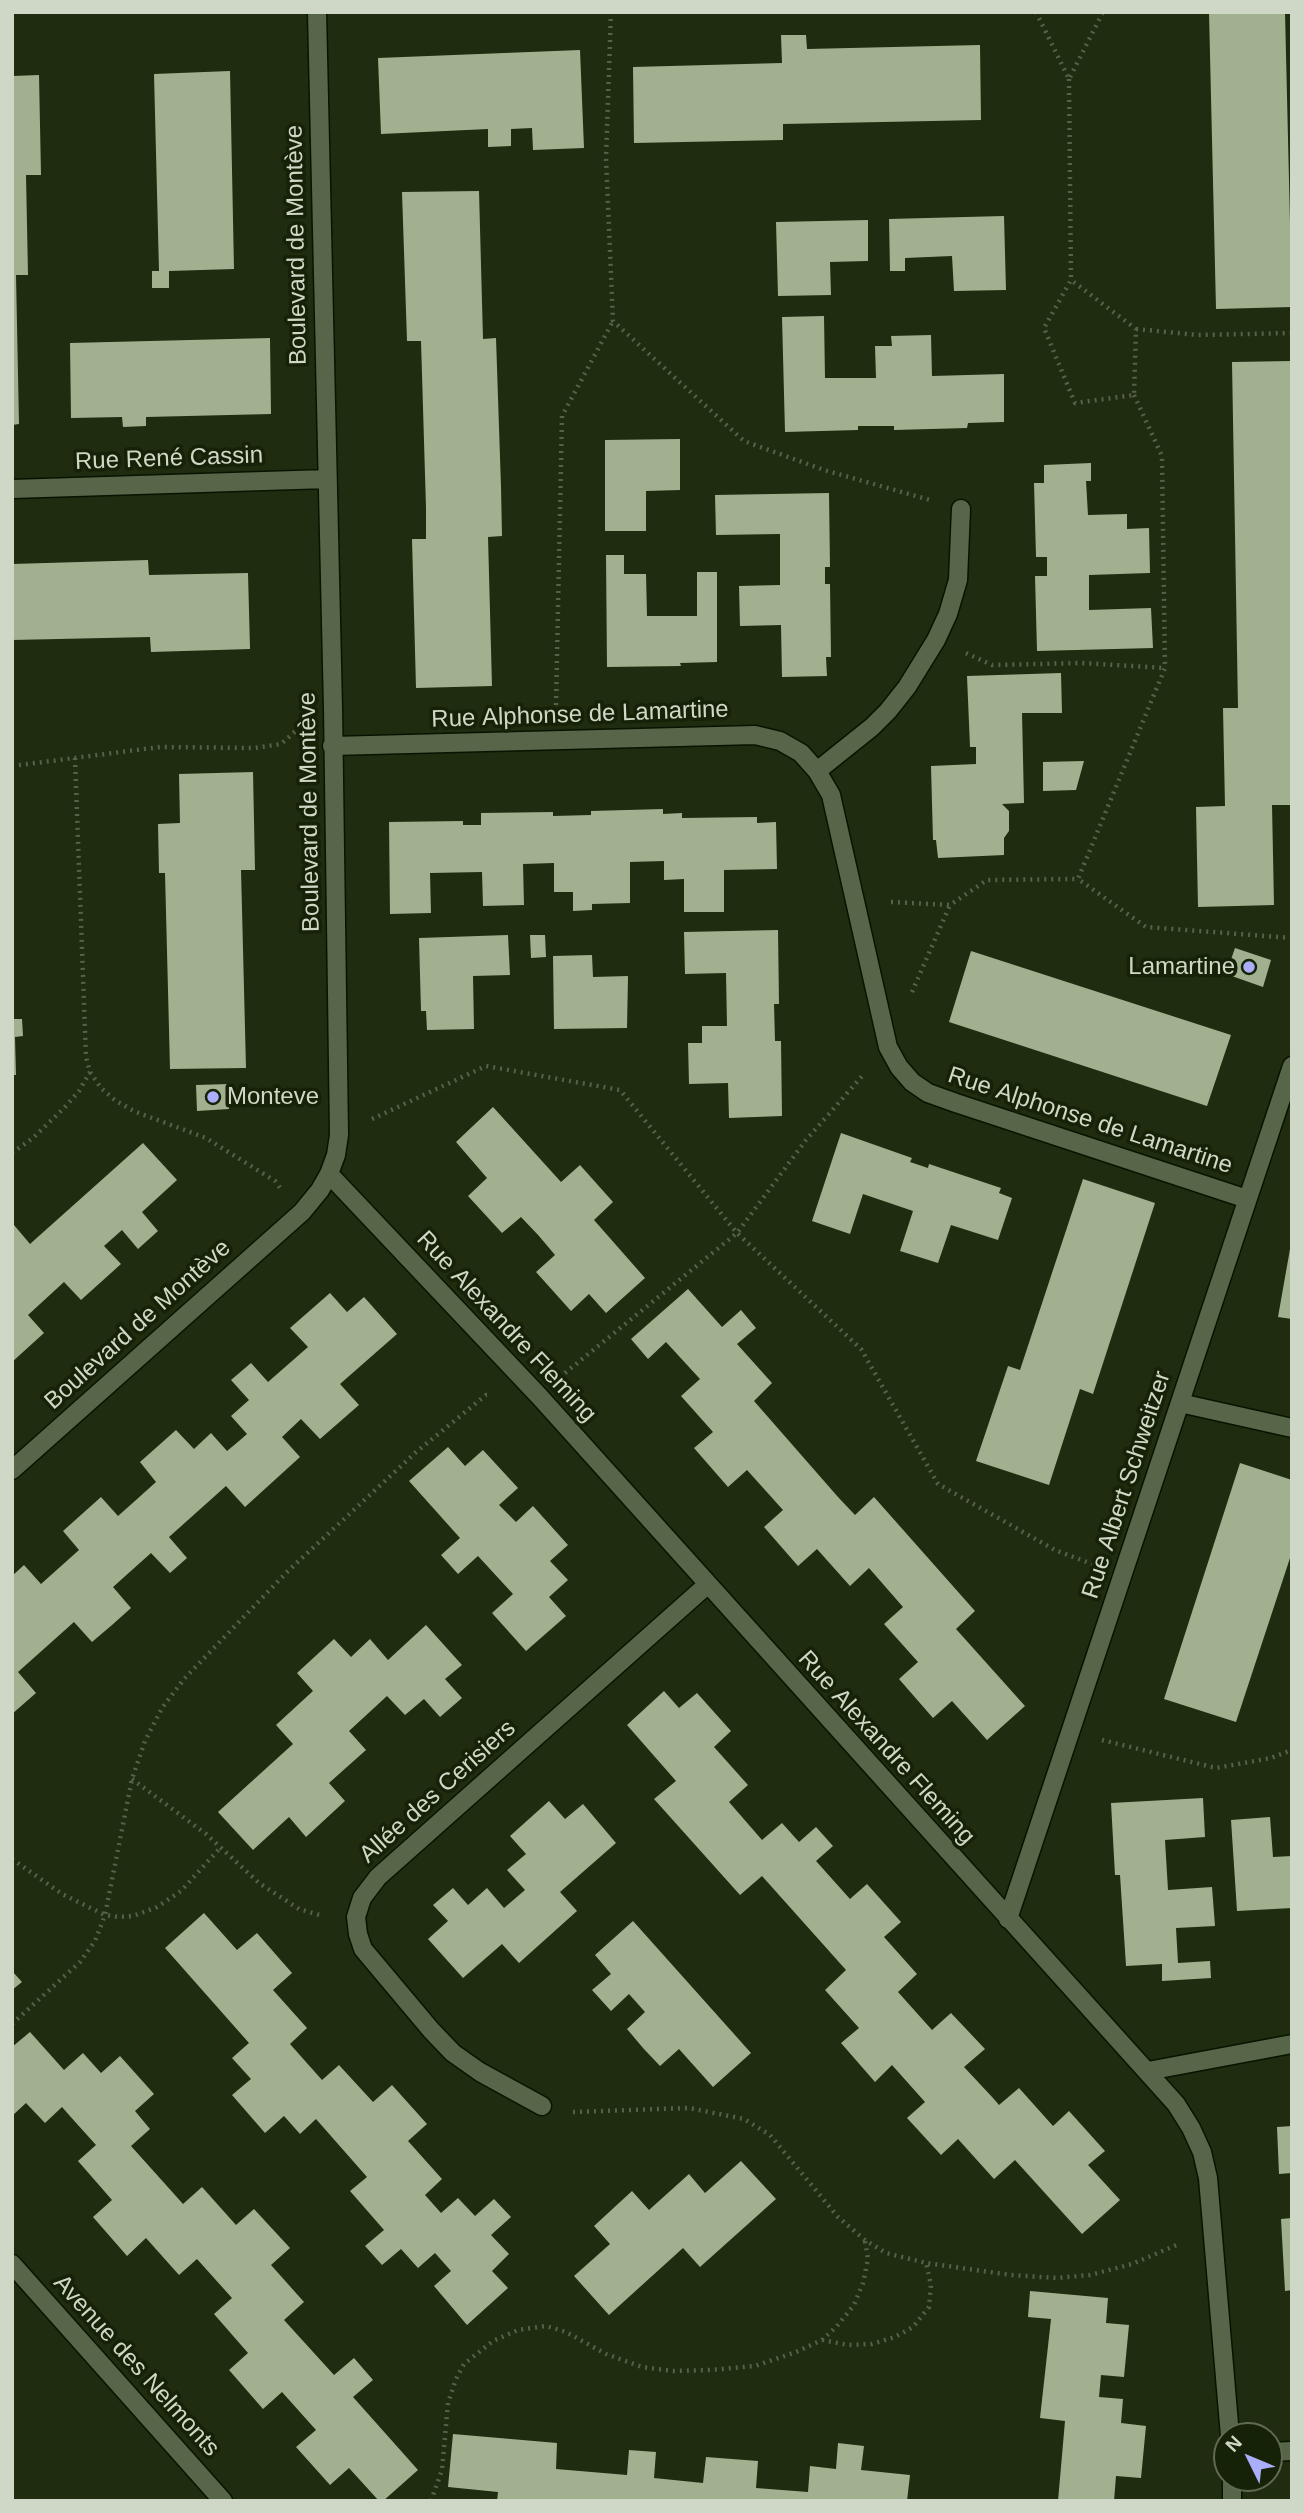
<!DOCTYPE html>
<html>
<head>
<meta charset="utf-8">
<style>
	body { margin:0 }
	#map { position:relative; width:1304px; height:2513px; overflow:hidden; background:#1f2c10; font-family:Helvetica,sans-serif }
	canvas { display:block }
	.frame { position:absolute; inset:0; border:14px solid #cfd7c6; pointer-events:none }
	.north { position:absolute; left:1213px; top:2422px; width:70px; height:70px; box-sizing:border-box; background:#162207; border:2px solid #606a53; border-radius:50%; rotate:313deg; font-size:19px; font-weight:700; line-height:28px; text-align:center; color:#cfd7c6 }
	.north::after { content:''; display:block; margin:auto; width:24px; height:32px; background:#abaffb; clip-path:polygon(50% 0,100% 100%,50% 72%,0 100%) }
</style>
</head>
<body>
<div id="map">
<canvas width="1304" height="2513"></canvas>
<div class="frame"></div>
<div class="north">N</div>
</div>
<script>
const g = document.querySelector('canvas').getContext('2d');
g.lineJoin = 'round';
function paint(path, color) { g.fillStyle = color; g.fill(path, 'evenodd'); }
const shape = rows => new Path2D(rows.map(r => 'M' + r).join(''));
function strokePath(path, color, width, dash) { g.strokeStyle = color; g.lineWidth = width; g.lineCap = dash ? 'butt' : 'round'; g.setLineDash(dash || []); g.stroke(path); }
function label(font, color, halo, rows, align = 'center') {
  g.font = font + ' Helvetica,sans-serif'; g.lineWidth = 7; g.setLineDash([]); g.textBaseline = 'middle'; g.strokeStyle = halo; g.fillStyle = color; for (const [text, x, y, turn = 0] of rows) {
    g.save(); g.translate(x, y); g.rotate((+turn || 0) * Math.PI / 180); g.textAlign = isNaN(turn) ? turn : align; if (halo) g.strokeText(text, 0, 0); g.fillText(text, 0, 0); g.restore();
  }
}
paint(shape([
	[1209,12,1285,12,1292,307,1216,309],
	[781,35,806,35,807,49,980,45,981,120,783,124,783,140,634,143,633,67,782,63],
	[580,50,584,148,533,150,532,128,511,129,511,146,488,147,488,129,381,134,378,58],
	[230,71,234,269,169,271,169,288,152,288,152,271,159,271,154,74],
	[39,75,41,175,26,175,28,275,16,275,19,424,12,425,12,76],
	[479,191,483,339,496,338,501,487,502,536,488,537,492,686,416,688,412,539,426,539,426,508,421,341,407,341,402,192],
	[1004,216,1006,290,954,291,952,256,905,258,905,271,890,271,889,219],
	[868,220,868,261,830,262,831,295,778,296,776,222],
	[824,316,825,378,876,378,875,346,892,346,891,336,931,335,932,376,1004,374,1004,422,968,423,967,428,894,430,894,426,858,426,858,430,785,432,782,317],
	[270,338,271,414,146,417,146,426,123,427,122,417,71,418,70,343],
	[1292,361,1292,805,1272,805,1274,905,1198,907,1196,807,1225,806,1223,708,1238,708,1232,362],
	[680,439,680,490,646,491,646,531,605,531,605,440],
	[1091,463,1091,481,1086,481,1088,515,1127,514,1127,529,1149,528,1150,573,1089,575,1089,610,1151,608,1153,648,1037,651,1035,576,1047,576,1047,557,1036,557,1034,483,1044,483,1044,465],
	[829,493,830,567,825,567,825,584,830,584,831,657,826,657,827,676,782,677,781,625,740,626,739,586,780,585,780,534,716,535,715,495],
	[606,555,624,555,624,574,646,574,647,616,697,616,697,572,717,572,717,662,680,663,681,666,607,667],
	[148,560,149,575,248,573,250,649,151,652,150,637,12,640,12,564],
	[1061,673,1062,713,1022,713,1024,803,1002,804,1009,811,1009,831,1004,838,1004,855,938,858,936,840,933,840,931,766,976,764,976,747,970,747,967,676],
	[1084,761,1076,790,1043,791,1043,762],
	[253,772,255,870,241,870,246,1068,170,1069,165,873,159,873,158,824,180,823,179,774],
	[663,809,663,814,682,813,682,818,757,817,757,823,776,822,777,869,724,870,724,912,684,912,684,879,664,880,664,861,630,862,630,903,592,904,592,910,573,911,573,892,554,892,554,863,523,864,524,905,483,906,482,872,430,873,431,913,390,914,389,822,463,821,463,825,481,825,481,813,553,812,553,816,591,815,591,811],
	[778,930,779,1004,774,1004,775,1041,781,1041,782,1116,729,1118,728,1083,689,1084,688,1043,702,1043,702,1026,727,1026,726,973,685,974,684,932],
	[508,935,510,975,473,976,474,1029,427,1030,426,1011,421,1011,419,938],
	[530,935,545,935,546,957,531,958],
	[1235,948,1271,960,1263,987,1226,974],
	[971,951,1231,1035,1207,1106,949,1022],
	[592,955,593,977,628,976,627,1028,554,1029,553,956],
	[12,1019,22,1019,23,1036,15,1037,16,1075,12,1075],
	[229,1084,229,1109,197,1111,196,1085],
	[493,1107,561,1182,580,1165,613,1202,594,1220,645,1278,606,1313,589,1294,571,1311,536,1272,555,1255,539,1236,521,1217,502,1233,468,1196,487,1178,456,1142],
	[841,1133,912,1158,910,1162,928,1168,929,1164,1001,1188,999,1193,1012,1198,998,1240,951,1225,938,1263,900,1251,913,1211,863,1194,850,1234,812,1221],
	[143,1143,177,1180,142,1212,158,1231,138,1249,122,1230,104,1246,121,1264,81,1300,64,1282,28,1315,44,1333,12,1362,12,1227,14,1225,30,1244],
	[1083,1179,1155,1203,1093,1394,1080,1389,1049,1485,976,1461,1008,1366,1020,1370],
	[1290,1249,1292,1249,1292,1319,1278,1317],
	[688,1289,722,1327,741,1310,756,1328,737,1344,772,1383,754,1401,838,1497,855,1515,874,1497,975,1611,956,1629,1025,1706,987,1740,952,1701,933,1718,899,1679,918,1662,884,1624,903,1607,869,1568,850,1586,817,1549,798,1566,764,1527,783,1510,747,1470,728,1487,694,1448,713,1432,681,1396,700,1379,666,1342,648,1359,631,1339],
	[330,1293,347,1312,364,1297,397,1334,340,1384,359,1405,320,1439,301,1419,282,1437,300,1457,245,1507,226,1486,169,1537,187,1558,170,1573,151,1553,113,1587,131,1608,112,1625,92,1642,74,1622,18,1672,36,1693,12,1714,12,1576,24,1565,41,1584,79,1550,63,1531,101,1497,118,1516,136,1500,156,1482,140,1462,176,1430,194,1449,211,1433,227,1451,239,1441,247,1434,231,1416,249,1400,231,1380,251,1363,268,1382,308,1347,290,1328],
	[448,1447,465,1466,483,1450,518,1488,499,1505,516,1522,533,1506,568,1545,550,1561,568,1580,549,1597,566,1616,526,1651,492,1613,513,1594,478,1556,458,1574,441,1555,460,1538,409,1481],
	[1240,1463,1292,1480,1292,1552,1236,1722,1164,1699],
	[426,1625,462,1665,445,1679,462,1698,440,1717,424,1699,405,1715,387,1696,349,1731,366,1750,329,1783,345,1801,306,1837,289,1817,253,1850,218,1812,293,1744,276,1725,313,1691,297,1673,334,1639,351,1657,370,1639,388,1660],
	[664,1691,679,1708,697,1693,731,1731,714,1747,748,1785,729,1802,762,1840,782,1823,799,1842,816,1827,833,1846,816,1861,850,1899,867,1884,901,1922,884,1937,917,1974,898,1992,932,2030,951,2013,985,2049,964,2067,993,2098,999,2105,1019,2088,1053,2126,1069,2111,1105,2151,1088,2165,1120,2200,1082,2234,1015,2160,994,2179,958,2139,941,2155,907,2118,925,2102,892,2065,875,2082,841,2043,859,2028,825,1990,846,1970,762,1876,740,1895,654,1799,676,1781,627,1725],
	[1203,1798,1205,1837,1165,1840,1168,1890,1212,1887,1215,1926,1176,1928,1178,1963,1210,1961,1211,1978,1162,1981,1162,1964,1126,1966,1120,1875,1115,1875,1111,1803],
	[549,1801,565,1819,583,1804,616,1843,560,1892,577,1911,519,1963,502,1944,463,1978,428,1939,448,1921,433,1905,453,1888,468,1905,487,1888,504,1908,525,1890,507,1870,526,1854,510,1836],
	[1270,1817,1273,1857,1292,1856,1292,1908,1237,1911,1231,1820],
	[204,1913,237,1950,257,1933,292,1973,273,1990,307,2028,290,2044,322,2080,339,2065,373,2102,392,2085,427,2124,408,2141,442,2179,425,2195,441,2213,458,2198,475,2216,494,2199,511,2217,491,2235,509,2254,492,2271,508,2288,467,2325,434,2286,451,2271,435,2253,418,2268,401,2249,382,2265,365,2246,384,2230,350,2191,367,2177,316,2119,300,2134,284,2116,265,2133,232,2095,251,2079,232,2058,249,2043,165,1948],
	[633,1921,751,2053,713,2087,679,2049,660,2066,643,2048,627,2029,645,2012,629,1994,611,2011,592,1990,611,1974,595,1955],
	[12,1971,22,1982,12,1990],
	[30,2032,64,2070,83,2053,101,2073,120,2056,154,2094,135,2111,150,2129,131,2146,166,2185,183,2204,202,2187,236,2225,254,2209,290,2248,271,2265,304,2302,284,2320,334,2375,354,2358,373,2380,353,2397,418,2470,383,2501,379,2501,349,2468,330,2485,296,2447,316,2430,282,2392,263,2409,229,2370,248,2353,214,2314,232,2298,197,2259,179,2275,146,2238,127,2256,93,2217,112,2200,78,2161,96,2145,69,2115,62,2107,45,2123,26,2103,12,2116,12,2047],
	[1292,2126,1292,2173,1279,2174,1277,2127],
	[741,2161,776,2199,700,2267,683,2248,609,2315,574,2276,610,2244,594,2226,632,2191,649,2210,689,2174,705,2193],
	[1292,2218,1292,2290,1285,2291,1281,2219],
	[1030,2291,1108,2298,1106,2323,1129,2325,1124,2377,1101,2375,1099,2397,1123,2399,1121,2423,1146,2426,1141,2478,1116,2476,1114,2501,1058,2501,1065,2421,1040,2418,1051,2319,1028,2317],
	[453,2434,557,2443,556,2469,627,2475,629,2450,656,2452,654,2478,703,2483,706,2457,758,2461,756,2488,808,2492,810,2466,836,2469,838,2443,864,2446,861,2470,910,2475,907,2501,497,2501,498,2492,448,2487]
]), '#a1b190');
const street = shape([
	[12,489,327,479],
	[332,746,755,735,780,741,801,753,817,771,831,795,888,1047,899,1067,912,1082,928,1093,956,1103,1247,1199],
	[817,771,872,727,888,711,907,687,936,640,948,614,958,580,961,509],
	[329,1174,539,1396,1176,2104,1191,2128,1202,2152,1208,2178,1230,2436],
	[1180,1403,1292,1428],
	[12,1470,302,1212,320,1190,329,1174,336,1155,339,1135,333,708,317,12],
	[1008,1919,1292,1066],
	[1148,2071,1292,2044],
	[542,2106,480,2072,453,2053,431,2030,363,1949,358,1934,356,1917,362,1898,378,1877,707,1585],
	[1269,2452,1292,2451],
	[1232,2478,1232,2501]
]);
const secondary = shape([
	[12,2264,223,2501]
]);
strokePath(street, '#091400', 21);
strokePath(secondary, '#091400', 21);
strokePath(shape([
	[611,12,606,158,613,321,744,441,824,470,930,500],
	[1036,12,1069,79,1103,12],
	[1069,79,1071,280,1044,328,1075,403,1134,395,1136,329,1071,280],
	[1136,329,1198,335,1292,333],
	[1134,395,1162,456,1165,668,1078,879,1146,927,1292,938],
	[966,653,992,665,1082,663,1165,668],
	[556,705,562,416,613,321],
	[75,758,86,1057,90,1072,101,1088,116,1101,136,1112,206,1138,275,1181,280,1188],
	[12,766,160,747,254,748,281,744,299,728],
	[891,902,950,905,987,880,1078,879],
	[912,992,950,905],
	[372,1119,486,1066,620,1090,737,1233,861,1349,938,1484,1055,1550,1092,1564],
	[12,1153,33,1138,64,1108,79,1091,90,1072],
	[565,1373,737,1233,806,1140,864,1074],
	[1102,1740,1216,1768,1271,1758,1292,1750],
	[132,1779,206,1834,259,1883,299,1909,323,1916],
	[12,1859,62,1894,105,1915,118,1917,133,1916,157,1907,181,1891,221,1847],
	[12,2024,80,1962,95,1941,105,1915,132,1779,145,1741,162,1708,184,1679,287,1572,415,1453,486,1395,491,1395],
	[573,2112,689,2108,744,2119,770,2135,838,2217,865,2240,886,2253,926,2263,1011,2275,1056,2278,1090,2275,1132,2264,1179,2244],
	[822,2340,848,2345,872,2344,895,2337,913,2327,929,2307,931,2285,926,2263],
	[431,2501,442,2470,448,2403,456,2379,464,2364,493,2341,518,2330,546,2326,566,2332,606,2354,642,2367,673,2371,710,2370,755,2366,796,2352,822,2340,837,2326,854,2305,863,2283,868,2259,865,2241]
]), '#566149', 4.5, [2, 5]);
strokePath(street, '#576648', 18);
strokePath(secondary, '#576648', 18);
for (const [x, y, r, color] of [
	[1249,967,7,"#abaffb"],
	[213,1097,7,"#abaffb"]
]) { const dot = new Path2D(); dot.arc(x, y, r, 0, 2 * Math.PI); g.fillStyle = color; g.fill(dot); strokePath(dot, '#162207', 2.5); }
label('24px', '#cfd7c6', '#162207', [
	["Boulevard de Montève",297,245,-91],
	["Rue René Cassin",169,459,-2],
	["Rue Alphonse de Lamartine",580,715,-2],
	["Boulevard de Montève",310,812,-91],
	["Rue Alphonse de Lamartine",1090,1121,18],
	["Boulevard de Montève",138,1325,-42],
	["Rue Alexandre Fleming",506,1327,47],
	["Rue Albert Schweitzer",1127,1485,-72],
	["Rue Alexandre Fleming",886,1748,48],
	["Allée des Cerisiers",438,1792,-42],
	["Avenue des Nelmonts",136,2366,48]
]);
label('24px', '#cfd7c6', '#162207', [
	["Lamartine",1235,967],
	["Monteve",227,1097,"left"]
], 'right');
</script>
</body>
</html>
